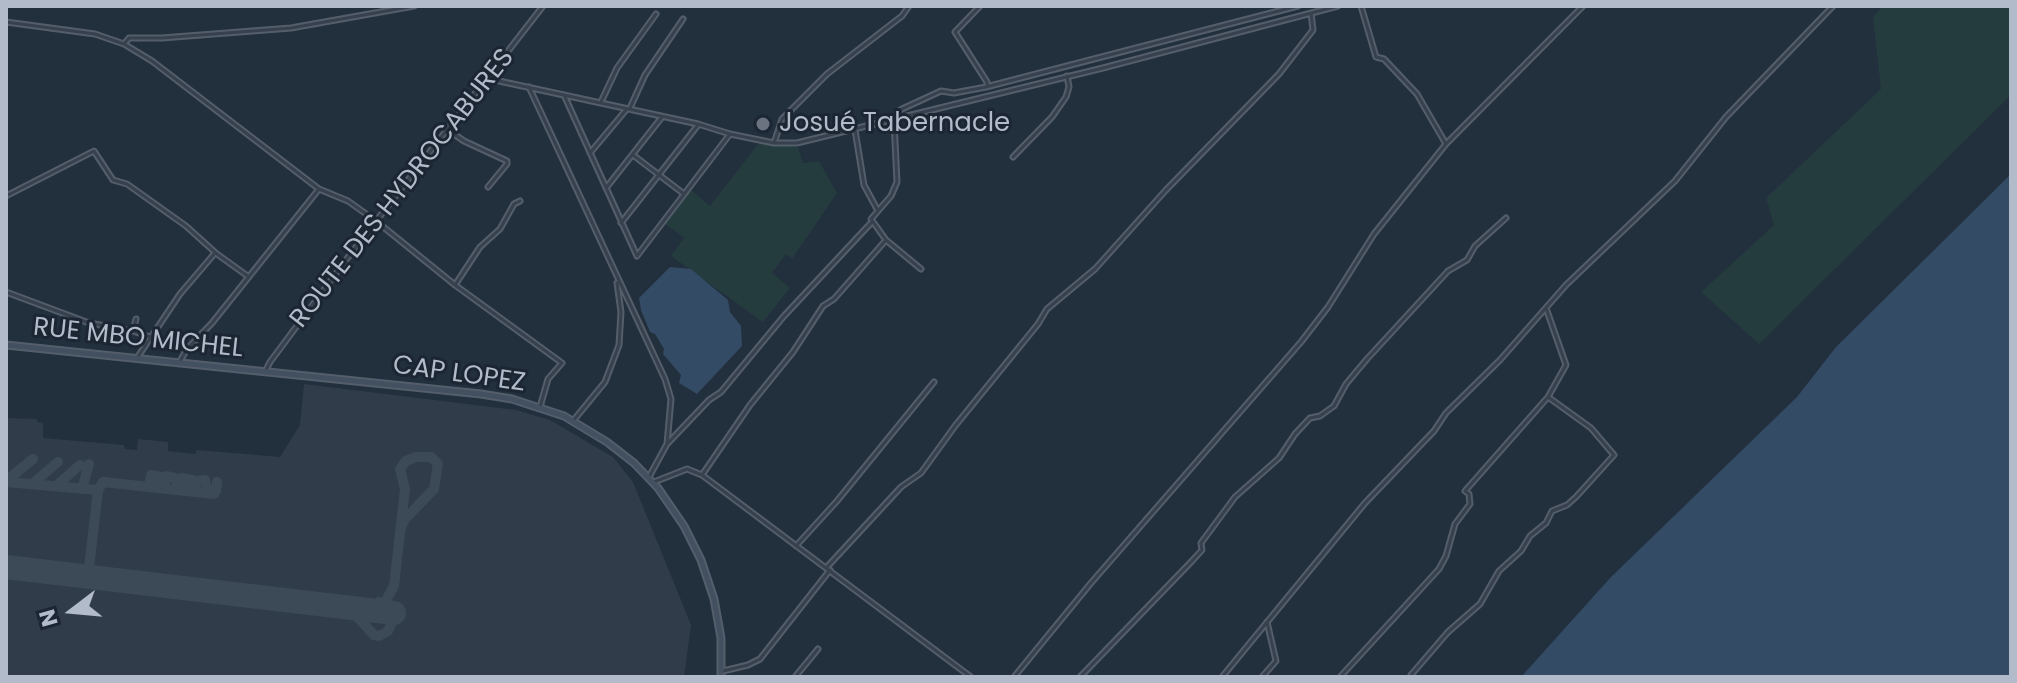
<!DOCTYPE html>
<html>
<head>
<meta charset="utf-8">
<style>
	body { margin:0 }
	#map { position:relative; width:2017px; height:683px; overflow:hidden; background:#222f3d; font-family:Poppins,sans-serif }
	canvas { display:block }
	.frame { position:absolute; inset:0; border:8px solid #b1bbc9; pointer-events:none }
	.north { position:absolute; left:32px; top:571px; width:80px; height:80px; -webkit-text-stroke:6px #1b2632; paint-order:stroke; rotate:254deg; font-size:22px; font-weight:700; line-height:32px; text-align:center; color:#b1bbc9 }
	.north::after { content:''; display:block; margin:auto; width:28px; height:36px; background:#b1bbc9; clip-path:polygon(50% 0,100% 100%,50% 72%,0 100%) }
</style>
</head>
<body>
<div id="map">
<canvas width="2017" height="683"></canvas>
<div class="frame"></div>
<div class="north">N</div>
</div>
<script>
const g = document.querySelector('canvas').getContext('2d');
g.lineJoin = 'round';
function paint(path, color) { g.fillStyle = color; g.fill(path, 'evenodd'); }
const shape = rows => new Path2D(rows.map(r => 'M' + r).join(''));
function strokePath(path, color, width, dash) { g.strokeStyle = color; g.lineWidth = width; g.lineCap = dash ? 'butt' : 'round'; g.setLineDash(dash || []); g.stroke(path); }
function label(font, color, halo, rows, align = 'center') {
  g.font = font + ' Poppins,sans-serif'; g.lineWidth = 6; g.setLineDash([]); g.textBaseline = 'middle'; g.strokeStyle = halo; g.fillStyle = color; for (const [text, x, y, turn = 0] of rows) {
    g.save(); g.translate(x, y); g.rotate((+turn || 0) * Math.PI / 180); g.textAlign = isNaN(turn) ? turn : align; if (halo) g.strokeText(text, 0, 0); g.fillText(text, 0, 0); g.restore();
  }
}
paint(shape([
	[304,384,516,410,550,420,613,457,633,482,691,625,684,677,6,677,6,418,37,419,37,422,43,423,43,438,124,445,125,449,137,450,138,439,168,442,168,451,195,454,197,450,280,457,300,425]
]), '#303c4a');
paint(shape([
	[1883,6,2011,6,2011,95,1759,344,1701,292,1774,225,1766,198,1881,89,1873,17],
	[759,143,798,147,803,163,819,161,837,193,792,259,786,254,772,273,790,288,763,322,671,256,684,238,664,223,690,189,710,206]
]), '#243c3e');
paint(shape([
	[2011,174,2011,677,1521,677,1611,577,1797,397,1836,347],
	[670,267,691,269,728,300,730,312,741,326,742,346,697,394,679,383,681,375,663,354,664,349,655,334,650,332,641,310,639,298]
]), '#344b65');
strokePath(shape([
	[6,481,33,459],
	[6,482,98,490],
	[32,484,58,462],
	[56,486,80,465],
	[149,486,151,475,161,477,160,485],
	[165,488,165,478,167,476,175,478,178,489],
	[195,488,197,481,205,480,208,493],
	[82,489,89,464],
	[181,490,182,478,192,480,191,489,193,491,195,489],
	[6,566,11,568],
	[81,575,89,568,98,490,103,482,214,494,216,491,217,482],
	[348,607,374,635,379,636,388,631,392,622,391,612,379,602],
	[362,609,384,604,394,586,405,489,400,469,406,461,416,457,431,457,438,464,434,489,405,519,401,527]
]), '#3c4a58', 10);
strokePath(shape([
	[6,567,394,613]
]), '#3c4a58', 24);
const street = shape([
	[980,6,955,32,987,82,987,85],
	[1361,6,1376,57,1384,59,1417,94,1446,144],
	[6,22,95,34,124,44,152,61,319,189,348,201,376,221,455,285,562,363,548,379,540,407],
	[124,44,129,38,162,38,291,28,414,6],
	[490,74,499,81,698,124,730,134,774,143,797,143,1103,68,1338,6],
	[529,87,665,379,671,399,667,444,649,477],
	[564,95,637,256,730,134],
	[601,102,617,68,656,14],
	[630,108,645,75,683,19],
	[448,130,464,141,507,161,507,164,488,187],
	[855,130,864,185,877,209],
	[774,143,782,119,827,74,902,16,909,6],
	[590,153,626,110],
	[633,155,684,194],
	[1013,157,1052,117,1066,97,1069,87,1067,76],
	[606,188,662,117],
	[6,196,94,151,113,180,127,184,186,226,217,254,249,277],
	[621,223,698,125],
	[921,269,886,240,871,219,891,196,897,182,894,121,897,112,902,109,941,91,954,93,986,87,1298,6],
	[455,285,480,247,500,229,514,204,520,201],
	[6,292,89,323,133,331],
	[136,319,133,331,150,337],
	[137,358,180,294,215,253],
	[179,363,187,349,212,323,319,189],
	[265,372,270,362,349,256,543,6],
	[573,421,605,382,619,345,621,312,617,283],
	[668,443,709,400,721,392,784,316,871,223],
	[702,475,750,405,793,352,823,306,834,299,886,240],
	[654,482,687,469,702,475,971,677],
	[796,546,837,501,934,382],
	[827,567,901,487,921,473,955,426,1038,324,1047,309,1095,269,1166,190,1279,74,1313,30,1311,13],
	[723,671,748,665,760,659,830,570],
	[1411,675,1448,632,1480,604,1499,571,1521,551,1530,536,1546,523,1552,511,1567,505,1576,497,1614,455,1591,428,1548,397],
	[795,677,818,649],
	[1014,677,1091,583,1301,342,1328,307,1374,234,1446,144,1583,6],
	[1080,677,1192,561,1202,550,1201,543,1235,497,1279,458,1295,434,1310,418,1320,416,1334,406,1346,384,1367,359,1448,271,1467,260,1475,246,1506,218],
	[1222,677,1365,503,1434,431,1446,413,1500,360,1566,285,1675,181,1726,117,1833,6],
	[1262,677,1276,661,1267,622],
	[1340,677,1439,569,1446,556,1455,524,1470,504,1469,494,1465,491,1548,397,1566,365,1546,308]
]);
const secondary = shape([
	[6,345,481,394,512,399,564,416,607,442,634,463,658,488,684,526,701,560,714,599,721,638,721,677]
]);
strokePath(street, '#545e6b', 7);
strokePath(secondary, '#545e6b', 9);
strokePath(street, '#36414d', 3);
strokePath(secondary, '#435060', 5);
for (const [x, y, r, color] of [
	[763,124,8,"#6b7280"]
]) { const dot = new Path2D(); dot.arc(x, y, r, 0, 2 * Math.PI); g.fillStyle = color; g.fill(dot); strokePath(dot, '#1b2632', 3); }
label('26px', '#b1bbc9', '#1b2632', [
	["Josué Tabernacle",779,124]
], 'left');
label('26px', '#b1bbc9', '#1b2632', [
	["ROUTE DES HYDROCABURES",403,189,-52],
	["RUE MBO MICHEL",138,339,6],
	["CAP LOPEZ",459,375,8]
]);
</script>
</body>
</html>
